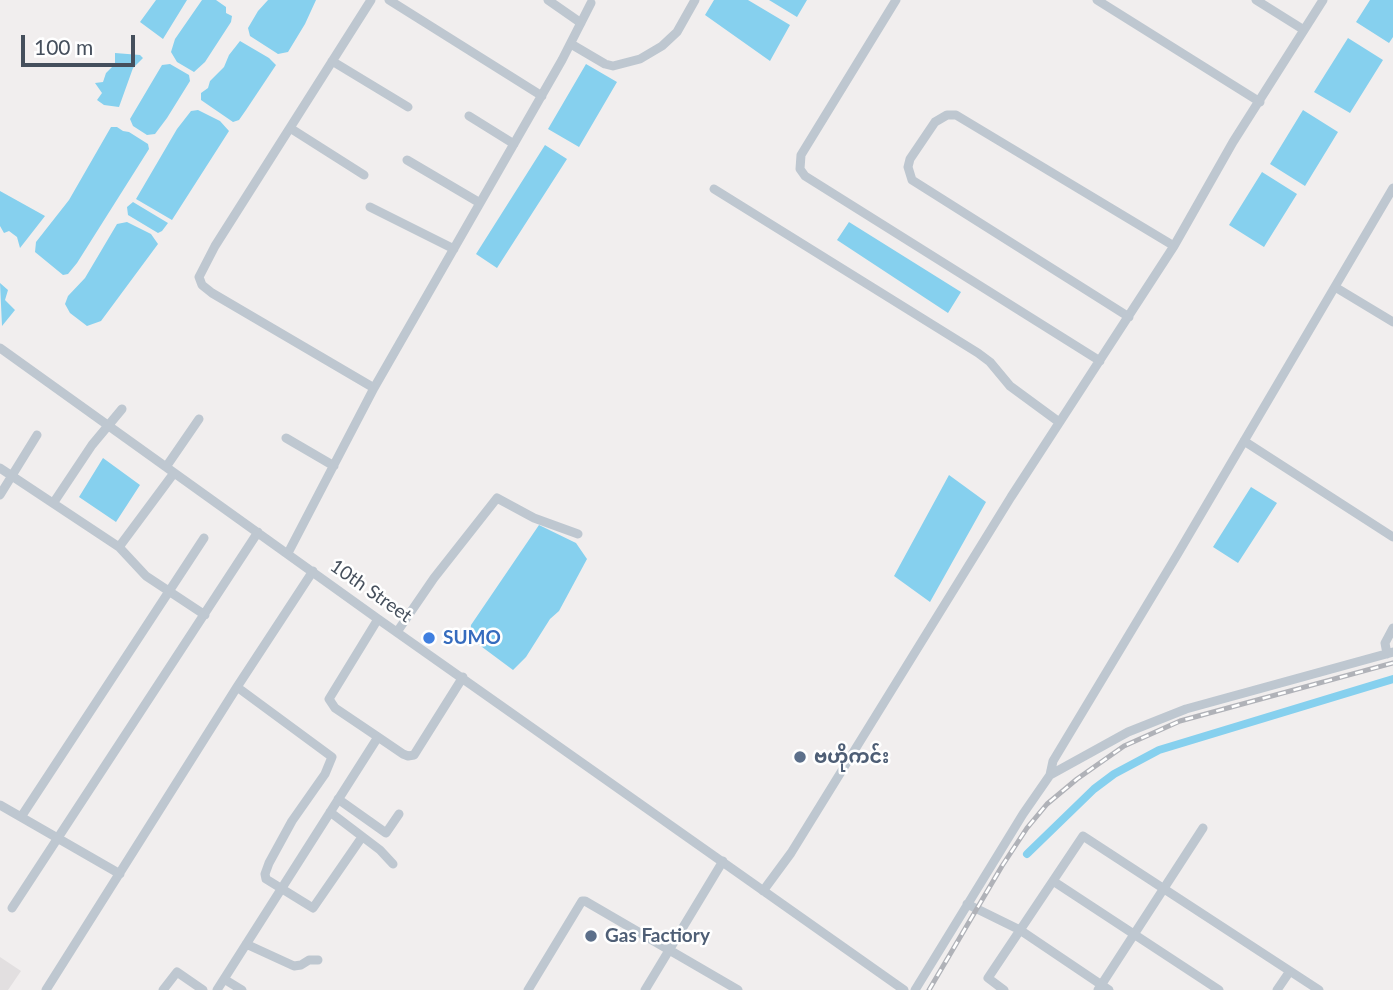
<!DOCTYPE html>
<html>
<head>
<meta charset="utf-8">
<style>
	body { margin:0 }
	#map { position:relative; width:1393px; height:990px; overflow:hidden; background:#f1eeee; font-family:Lato,sans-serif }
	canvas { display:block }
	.scale { position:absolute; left:21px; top:35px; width:114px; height:32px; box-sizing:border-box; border:4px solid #454f5c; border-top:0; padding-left:9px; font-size:21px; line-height:24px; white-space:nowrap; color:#454f5c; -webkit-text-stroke:5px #fff; paint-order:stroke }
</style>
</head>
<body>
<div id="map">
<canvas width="1393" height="990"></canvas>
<div class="scale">100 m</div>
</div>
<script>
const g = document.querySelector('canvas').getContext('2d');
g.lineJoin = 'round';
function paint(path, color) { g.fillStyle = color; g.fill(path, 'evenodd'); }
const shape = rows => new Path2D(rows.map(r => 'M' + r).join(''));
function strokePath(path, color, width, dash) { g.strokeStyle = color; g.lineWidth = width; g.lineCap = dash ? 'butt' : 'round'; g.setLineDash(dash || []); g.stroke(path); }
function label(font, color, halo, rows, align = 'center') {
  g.font = font + ' Lato,"Noto Sans Myanmar",sans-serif'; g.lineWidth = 5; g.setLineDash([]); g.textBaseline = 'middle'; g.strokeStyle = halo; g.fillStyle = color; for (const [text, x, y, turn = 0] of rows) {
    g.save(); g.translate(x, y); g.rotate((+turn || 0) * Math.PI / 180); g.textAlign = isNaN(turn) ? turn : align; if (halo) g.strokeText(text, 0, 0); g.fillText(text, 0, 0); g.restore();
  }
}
paint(shape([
	[0,957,21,971,8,990,0,990]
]), '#e2dfe0');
paint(shape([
	[156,0,187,0,163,39,140,22],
	[202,0,216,0,226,7,226,13,232,16,231,22,205,62,194,72,177,62,171,52,175,39],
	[268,0,316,0,305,24,288,52,278,54,250,36,248,28,258,11],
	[714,0,748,0,790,25,770,61,705,15],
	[769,0,807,0,797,17],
	[1370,0,1393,0,1393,37,1389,43,1356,22],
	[1348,38,1383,60,1350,113,1314,92],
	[240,41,269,58,276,65,246,110,239,120,233,122,201,100,201,93,208,88,210,81,224,67,229,55],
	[115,53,140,55,143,58,133,68,119,107,104,105,97,100,102,93,95,83,103,82,106,73,115,64],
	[170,64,189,75,190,81,167,118,155,134,147,135,133,126,130,119,162,65],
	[586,64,617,82,579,147,548,129],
	[198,110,220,121,229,131,172,220,136,199,177,129,191,111],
	[1303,110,1338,132,1305,186,1270,164],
	[111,127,117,127,123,131,129,132,148,144,149,149,77,263,68,274,63,275,35,252,36,242,69,200],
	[545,145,567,159,497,268,476,254],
	[1262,172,1297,194,1264,247,1229,225],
	[0,191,45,216,20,248,17,237,9,231,4,233,0,226],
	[133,202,168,223,162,231,158,233,128,215,127,207],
	[127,222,151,234,158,244,101,321,87,326,70,313,65,304,68,296,85,278,117,224],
	[849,222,961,292,948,313,837,240],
	[0,283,8,290,5,300,15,310,2,326],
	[103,458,140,485,116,522,79,497],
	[949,475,986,502,930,602,894,576],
	[1251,487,1277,503,1238,563,1213,547],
	[539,525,576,543,587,559,559,611,550,619,526,657,513,670,470,638,471,625]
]), '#86d0ee');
strokePath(shape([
	[1027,854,1094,789,1114,774,1159,750,1393,679]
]), '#86d0ee', 8);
strokePath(shape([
	[371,0,215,246,199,277,202,285,212,293,374,388],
	[389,0,542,96],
	[548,0,581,23],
	[896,0,801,155,800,169,805,176,1100,361],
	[1097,0,1260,102],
	[1256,0,1304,30],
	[571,44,605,64,613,66,640,59,662,46,677,32,695,0],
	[332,61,408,107],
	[469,116,514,144],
	[290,128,364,175],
	[407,160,480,203],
	[714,189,978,353,990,362,1010,386,1059,422],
	[370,207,454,249],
	[1335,287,1393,322],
	[1129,317,912,180,908,167,910,159,935,122,947,115,956,115,1174,246],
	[0,348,378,619,904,990],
	[286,438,334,466],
	[1244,441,1393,537],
	[166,467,199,419],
	[0,468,119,547,146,576,205,615],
	[0,495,37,435],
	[54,502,92,445,122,409],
	[119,547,174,473],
	[288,553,374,388,562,60,591,3],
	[378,619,329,699,335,708,378,737,403,754,408,756,414,755,463,677],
	[397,632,434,578,497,498,534,518,578,534],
	[1387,654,1385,643,1393,628],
	[237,687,332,757,325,774,292,821,269,863,265,874,266,879,313,908,362,837],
	[1050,775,1053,761,1177,555,1393,188],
	[338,799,386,833,399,814],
	[0,805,120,874],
	[330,812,380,850,393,864],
	[21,817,204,538],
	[1053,881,1219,990],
	[763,891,791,853,1011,497,1174,246,1233,142,1323,0],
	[967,904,1020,930,1109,990],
	[12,908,258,532],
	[246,944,294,966,301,965,309,960,318,960],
	[224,979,242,990],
	[46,990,237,687,313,571],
	[163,990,177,972,203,990],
	[217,990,378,737],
	[528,990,582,901,585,901,738,990],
	[645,990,723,861],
	[915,990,1023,814,1050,775,1128,732,1186,709,1393,652],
	[1004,990,988,978,1083,836,1319,990],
	[1098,990,1203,828],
	[1277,990,1290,971]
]), '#bec7d0', 9);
const rail = shape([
	[929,990,1002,866,1027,828,1047,804,1077,779,1124,746,1180,721,1393,663]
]);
strokePath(rail, '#b0b2b8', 5);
strokePath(rail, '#fff', 2.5, [8]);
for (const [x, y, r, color] of [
	[429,638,7,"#3f7fe0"],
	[800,757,7,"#5c6f8a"],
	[591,936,7,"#5c6f8a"]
]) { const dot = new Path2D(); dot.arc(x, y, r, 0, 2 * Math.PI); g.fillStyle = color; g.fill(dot); strokePath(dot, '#fff', 2.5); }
label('19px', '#454f5c', '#fff', [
	["10th Street",371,591,35]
]);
label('bold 19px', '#366cbe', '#fff', [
	["SUMO",443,638]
], 'left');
label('bold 19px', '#4e5e75', '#fff', [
	["ဗဟိုကင်း",814,757],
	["Gas Factiory",605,936]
], 'left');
</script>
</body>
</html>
